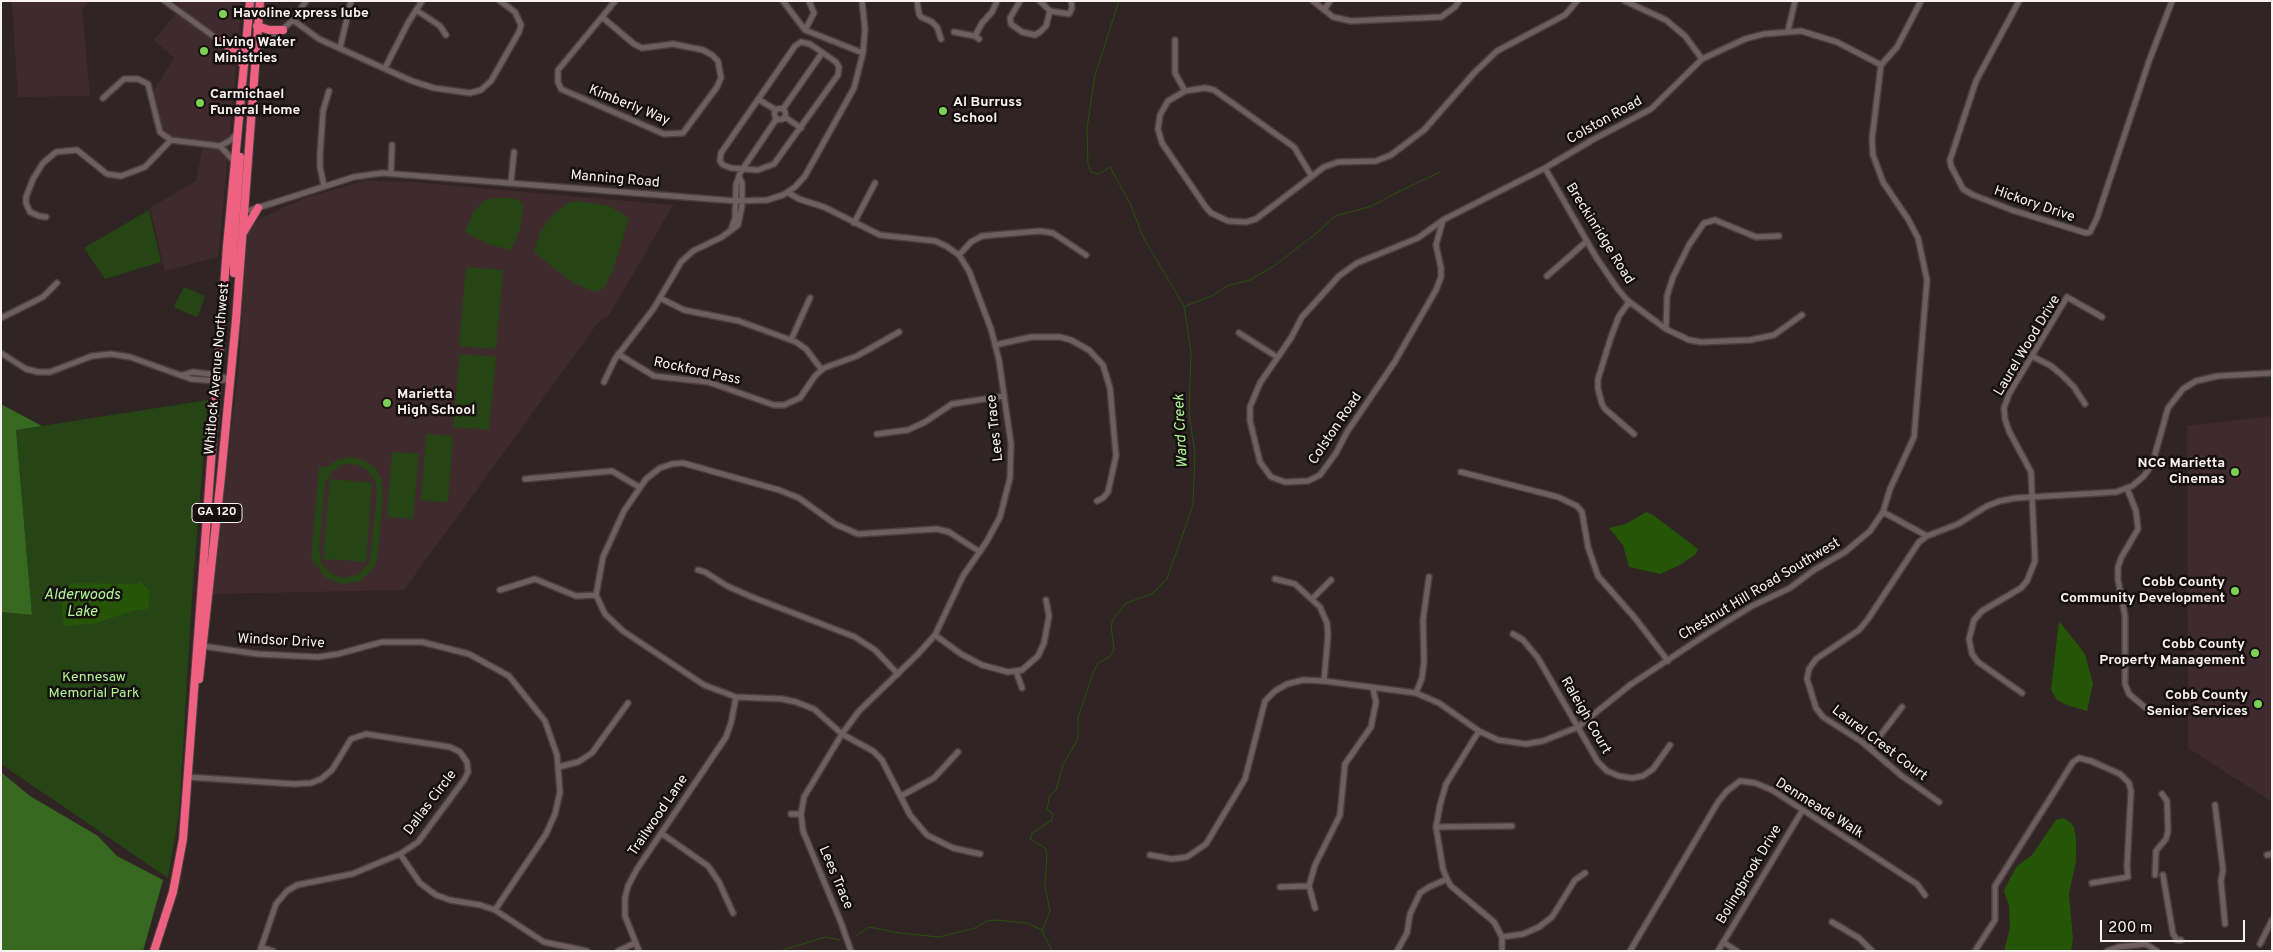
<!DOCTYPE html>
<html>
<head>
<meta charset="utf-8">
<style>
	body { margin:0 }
	#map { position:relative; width:2273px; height:952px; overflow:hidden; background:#312425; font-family:Overpass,sans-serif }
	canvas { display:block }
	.frame { position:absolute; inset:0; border:2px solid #f9f0f1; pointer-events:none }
	.scale { position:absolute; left:2100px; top:920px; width:145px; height:22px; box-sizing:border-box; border:2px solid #f9f0f1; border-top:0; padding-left:6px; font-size:15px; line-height:18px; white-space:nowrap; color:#f9f0f1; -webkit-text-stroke:4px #150f0f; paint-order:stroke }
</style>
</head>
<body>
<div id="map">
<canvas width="2273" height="952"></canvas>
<div class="frame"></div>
<div class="scale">200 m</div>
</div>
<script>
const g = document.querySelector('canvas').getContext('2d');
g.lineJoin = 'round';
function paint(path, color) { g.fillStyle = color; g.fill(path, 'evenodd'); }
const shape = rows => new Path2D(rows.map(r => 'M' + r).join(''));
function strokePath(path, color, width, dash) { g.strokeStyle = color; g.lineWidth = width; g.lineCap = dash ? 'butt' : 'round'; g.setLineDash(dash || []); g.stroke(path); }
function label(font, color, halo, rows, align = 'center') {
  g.font = font + ' Overpass,sans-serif'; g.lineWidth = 5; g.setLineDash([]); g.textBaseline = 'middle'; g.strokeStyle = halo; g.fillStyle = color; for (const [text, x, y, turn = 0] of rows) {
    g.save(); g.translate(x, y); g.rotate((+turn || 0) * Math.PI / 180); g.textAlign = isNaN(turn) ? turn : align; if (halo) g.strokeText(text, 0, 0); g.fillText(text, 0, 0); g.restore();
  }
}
paint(shape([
	[12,1,90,1,82,9,90,96,18,97],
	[174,1,241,1,236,70,218,257,165,271,150,208,196,181,204,141,170,137,162,132,154,90,174,58,154,40,181,7],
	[365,181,411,182,673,205,610,314,597,324,404,590,211,594,239,366,247,233,257,220,307,197],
	[2272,416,2272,802,2188,748,2187,426]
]), '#3f2b2e');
paint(shape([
	[492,198,512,198,524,203,520,229,512,248,509,250,486,243,465,232,473,213,483,202],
	[578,201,609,206,629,218,613,270,603,289,595,292,572,282,534,252,540,233,551,217,567,203],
	[149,210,161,262,105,279,84,248],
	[466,267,503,270,496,349,459,346],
	[184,287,205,296,198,316,196,317,175,308,174,306],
	[460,354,496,357,489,430,453,427],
	[208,400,192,597,179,813,168,878,1,764,1,612,32,615,16,430],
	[426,434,453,436,448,502,421,500],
	[392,452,419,454,413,519,387,517],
	[350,457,363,460,376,469,381,478,383,495,378,553,375,566,361,581,342,584,326,578,314,562,311,561,319,467,327,467,339,459],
	[345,464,358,465,366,469,375,480,377,493,370,561,360,574,344,578,334,575,326,569,321,562,319,549,325,483,332,471],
	[330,479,372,483,366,562,323,559]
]), '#254515');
paint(shape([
	[1,404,42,426,16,430,32,615,1,612],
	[1,772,30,796,98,836,117,856,163,880,143,951,1,951]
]), '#376820');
paint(shape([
	[1646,512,1653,515,1698,549,1696,554,1680,565,1660,574,1629,567,1623,545,1609,528,1626,524],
	[140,582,150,591,148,609,135,610,96,623,67,626,64,624,60,594,64,588,74,583,136,584],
	[2059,621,2085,654,2093,684,2087,711,2067,705,2057,700,2051,690],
	[2063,818,2070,822,2074,827,2076,839,2076,861,2069,894,2073,939,2071,951,2004,951,2010,928,2009,906,2004,891,2005,888,2017,866,2032,855,2056,820]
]), '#255507');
strokePath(shape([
	[1185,306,1212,296,1227,286,1250,280,1274,266,1318,232,1335,216,1372,206,1396,193,1440,172],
	[856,936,869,927,899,933,939,937,975,928,987,921,996,920,1027,923,1042,930],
	[780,951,825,937,840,940],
	[1052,951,1042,931,1050,911,1045,886,1047,854,1045,848,1030,839,1032,833,1052,820,1053,814,1047,809,1050,795,1056,790,1063,765,1078,739,1078,717,1093,673,1098,663,1109,657,1114,650,1111,625,1114,618,1126,603,1152,594,1167,579,1193,505,1195,453,1189,414,1191,352,1184,306,1143,237,1131,205,1110,167,1099,174,1091,172,1088,165,1087,128,1095,75,1119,1]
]), '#255507', 1);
const minor = shape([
	[165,1,220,41,244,46,262,45,275,36,293,20,306,1],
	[783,1,805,30,863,53],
	[917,1,919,14,921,17,932,22,937,27,941,39],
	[1020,1,1010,18,1011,24,1022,32,1035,35,1040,32,1046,26,1050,11],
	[1040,1,1050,11],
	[1313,1,1333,17,1351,21,1441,17,1455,7,1459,1],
	[1625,1,1666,20,1685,36,1702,59],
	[2019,1,1976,81,1950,160,1951,166,1963,189,1973,195,2012,210,2086,233,2090,232,2097,218,2149,61,2172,1],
	[416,10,440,26,446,35],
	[1324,10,1330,1],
	[1050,11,1069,14,1072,8,1071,1],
	[602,17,634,44,642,48,673,44,703,50,712,55,718,61,721,78,717,87,683,133,664,134,561,89,558,82,558,70,602,17],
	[602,17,615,1],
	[293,20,319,39,412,81,434,88,470,93,481,90,491,81,519,32,521,25,515,12,500,1],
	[805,30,814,13,809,1],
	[1788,31,1795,1],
	[954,32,975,36],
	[979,39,975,36,982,23,992,12,997,1],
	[1175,40,1175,73,1185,91],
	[801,42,810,44,836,62,839,67,838,75,774,164,758,170,731,168,723,165,720,161,721,153,795,46,801,42],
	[340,48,351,1],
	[385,68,408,23,422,1],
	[103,98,124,79,138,79,148,84,160,132,171,140,220,146,234,161],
	[758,99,776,110],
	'774.5 114a5.5 5.5 0 1 1 11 0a5.5 5.5 0 1 1-11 0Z',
	[783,109,822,53],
	[785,117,801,128],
	[220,146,231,140,237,133],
	[1545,168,1596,257,1617,288,1627,300,1666,329,1689,340,1701,342,1750,340,1774,335,1802,315],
	[391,173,392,145],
	[1311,175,1294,147,1214,90,1205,88,1185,91,1168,101,1160,115,1158,129,1162,143,1205,206,1211,213,1228,221,1246,222,1256,219,1324,167,1338,162,1376,161,1391,155,1424,130,1475,72,1497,51,1565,15,1577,1],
	[511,182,514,152],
	[324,186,320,167,320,155,323,111,329,91],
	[789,193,799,199,824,207,880,235,935,241,946,246,959,255,969,271,991,329,999,360,1011,444,1010,478,1000,517,987,541,963,576,935,635,918,654,859,711,842,734,804,797,801,814,803,831,840,920,851,951],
	[233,212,251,210,354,177,382,173,736,201,767,200,783,195,795,187,805,176,854,88,863,53,865,29,862,1],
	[46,217,39,216,30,212,26,203,26,197,33,179,43,163,56,152,77,150,107,174,121,176,145,167,171,140],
	[1443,220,1418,238,1357,263,1339,276,1302,317,1291,338,1260,383,1250,407,1250,421,1260,462,1271,477,1285,482,1308,481,1320,475,1336,453,1347,432,1394,363,1436,290,1441,277,1441,268,1436,245,1443,220,1545,168,1594,139,1651,109,1702,59,1745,39,1764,34,1801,31,1837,42,1881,65],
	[854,223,875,183],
	[731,230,735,218,736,185,740,173,777,118],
	[959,255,971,242,982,236,1040,231,1053,233,1086,255],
	[1547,276,1587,241],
	[660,298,684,310,739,321,796,342,806,349,822,370],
	[1629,302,1619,316,1611,337,1598,379,1598,389,1602,404,1605,409,1634,434],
	[1,318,43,297,57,283],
	[1666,329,1667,296,1673,277,1689,245,1704,223,1715,220,1756,237,1779,236],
	[1239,333,1277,357],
	[791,340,810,298],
	[995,345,1031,337,1060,337,1071,340,1089,350,1103,365,1110,388,1116,456,1108,492,1103,498,1097,501],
	[1,353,26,369,38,372,50,372,92,356,111,354,130,357,191,379,218,381,229,379],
	[618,354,654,376,708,382,774,405,784,405,800,398,815,376,824,368,857,356,899,332],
	[2032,356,2051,366,2062,375,2074,387,2085,404],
	[183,375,192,372,209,374,229,379],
	[604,382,615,359,654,308,681,262,693,251,722,237,738,225,742,206,742,183,739,176],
	[877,434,908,430,925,422,952,404,1004,396],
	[1461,472,1558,497,1577,506,1582,512,1588,547,1598,576,1635,618,1668,661],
	[525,479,612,471,639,487],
	[2127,488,2136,511,2138,529,2121,558,2118,567,2118,580,2125,616,2125,684,2129,694,2147,709],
	[1883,512,1927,536,1958,524,1987,506,2000,501,2016,498,2116,492,2132,486,2143,477,2152,465,2168,408,2183,389,2196,381,2218,376,2272,373],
	[1927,536,1919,542,1868,619,1859,630,1816,659,1809,669,1807,679,1816,708,1823,717,1862,742,1902,776,1939,802],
	[980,552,949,532,937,529,858,534,835,524,799,498,779,490,683,463,672,464,660,468,646,479,624,511,603,557,596,595,605,614,623,631,704,685,736,697,782,699,796,702,814,709,842,734,873,751,882,760,910,815,927,835,953,848,980,854],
	[698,570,705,572,727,586,752,597,855,637,875,650,898,674],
	[1275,579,1295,584,1320,607,1327,623,1328,635,1324,681],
	[500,590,535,579,576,596,596,595],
	[1312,599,1331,580],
	[1513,634,1523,640,1538,658,1598,762,1607,771,1619,776,1632,778,1643,776,1653,769,1670,745],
	[935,635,961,654,982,665,1008,672,1022,670,1038,656,1044,643,1049,616,1046,600],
	[202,646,258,654,318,657,338,654,382,642,422,642,469,654,509,676,545,721,557,755,560,792,555,814,546,834,495,910],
	[1016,671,1022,688],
	[1416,693,1422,678,1424,661,1423,620,1429,577],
	[2022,693,1978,662,1972,654,1969,639,1974,620,1982,611,2021,588,2027,581,2035,561,2031,472,2009,431,2005,419,2004,408,2009,394,2067,297,2102,317],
	[1479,731,1446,784,1440,805,1436,827,1443,869,1447,879,1451,886,1494,922,1502,937,1502,951],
	[1870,749,1902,707],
	[558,767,578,762,592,753,628,703],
	[187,777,294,784,311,783,321,779,332,770,351,739,366,734,450,747,460,752,467,762,468,772,464,780,418,842,400,854,352,874,297,885,287,891,276,904,260,951],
	[901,796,934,778,958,752],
	[2215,805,2223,870,2221,881,2225,924],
	[791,814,801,814],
	[1436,827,1512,826],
	[661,833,708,866,719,882,733,913],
	[400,854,420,883,436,895,450,900,480,905,495,910,544,942,587,951],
	[1150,855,1172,859,1187,857,1206,844,1245,779,1265,701,1275,691,1287,684,1303,680,1324,681,1416,693,1439,703,1479,731,1498,740,1526,744,1543,741,1578,727,1630,685,1707,634,1752,606,1790,588,1814,570,1845,552,1870,531,1883,512,1890,489,1914,437,1927,280,1918,238,1908,219,1883,182,1873,155,1872,139,1881,65,1897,47,1921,1],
	[2267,855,2272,854],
	[2155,875,2156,851,2166,839,2168,831,2167,801,2162,794],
	[2163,875,2173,934,2177,940,2181,940],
	[1280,887,1309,886],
	[1315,908,1309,886,1315,865,1340,815,1345,764,1371,727,1376,702,1373,689],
	[1832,922,1859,938,1872,951],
	[1502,937,1523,934,1539,927,1552,917,1575,880,1585,873],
	[1723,942,1737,951],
	[2260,944,2272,920],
	[261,947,273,951],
	[618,951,635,943],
	[639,951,625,916,625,898,628,886,637,869,726,737,731,723,736,697],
	[1397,951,1407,933,1410,914,1420,893,1429,887,1447,879],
	[1630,951,1718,802,1727,791,1740,781,1755,783,1772,790,1917,884,1925,895],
	[1718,951,1802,811],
	[1975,951,1995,920,1995,886,2073,762,2079,758,2091,761,2120,774,2129,783,2131,791,2127,867,2128,877,2092,883],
	[2107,951,2118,947,2146,944,2157,951]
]);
const highway = shape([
	[257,26,269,30,283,30],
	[220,41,237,52,242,63],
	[243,233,258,208],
	[234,273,233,252,240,157],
	[199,679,221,477,236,320,260,1],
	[154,951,173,892,183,839,227,246,250,1]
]);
strokePath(minor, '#4a3f40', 8);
strokePath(highway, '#4a3f40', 10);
strokePath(minor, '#6d5e60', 5);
strokePath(highway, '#ef6181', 8);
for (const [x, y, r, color] of [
	[223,14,5,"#7cd155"],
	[204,51,5,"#7cd155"],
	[200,103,5,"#7cd155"],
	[943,111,5,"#7cd155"],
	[387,403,5,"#7cd155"],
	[2235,472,5,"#7cd155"],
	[2235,591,5,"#7cd155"],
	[2255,653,5,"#7cd155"],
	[2258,704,5,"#7cd155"]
]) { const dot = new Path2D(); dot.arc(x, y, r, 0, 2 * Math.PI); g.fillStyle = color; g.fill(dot); strokePath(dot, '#150f0f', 2); }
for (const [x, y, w] of [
	[217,513,50]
]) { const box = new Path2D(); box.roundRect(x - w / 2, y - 9.5, w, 19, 4); g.fillStyle = '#150f0f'; g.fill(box); strokePath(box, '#f9f0f1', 1); }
label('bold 12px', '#f9f0f1', null, [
	["GA 120",217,513]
]);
label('bold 14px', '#f9f0f1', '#150f0f', [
	["Havoline xpress lube",233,14],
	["Living Water",214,43],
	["Ministries",214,59],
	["Carmichael",210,95],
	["Funeral Home",210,111],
	["Al Burruss",953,103],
	["School",953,119],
	["Marietta",397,395],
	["High School",397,411],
	["NCG Marietta",2225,464,"right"],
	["Cinemas",2225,480,"right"],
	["Cobb County",2225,583,"right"],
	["Community Development",2225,599,"right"],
	["Cobb County",2245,645,"right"],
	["Property Management",2245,661,"right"],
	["Cobb County",2248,696,"right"],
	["Senior Services",2248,712,"right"]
], 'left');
label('14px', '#f9f0f1', '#150f0f', [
	["Kimberly Way",629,106,22],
	["Colston Road",1605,121,-29],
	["Manning Road",615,180,5],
	["Hickory Drive",2034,205,19],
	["Breckinridge Road",1599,234,58],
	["Laurel Wood Drive",2028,346,-59],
	["Whitlock Avenue Northwest",218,369,-85],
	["Rockford Pass",697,372,12],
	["Lees Trace",996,428,-96],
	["Colston Road",1336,429,-56],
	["Chestnut Hill Road Southwest",1760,590,-31],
	["Windsor Drive",281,642,3],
	["Raleigh Court",1585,716,60],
	["Laurel Crest Court",1879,744,37],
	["Dallas Circle",431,803,-53],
	["Denmeade Walk",1819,809,32],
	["Trailwood Lane",659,816,-56],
	["Bolingbrook Drive",1750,875,-59],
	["Lees Trace",835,878,67]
]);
label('14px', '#b1f694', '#150f0f', [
	["Kennesaw",94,678],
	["Memorial Park",94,694]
]);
label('italic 15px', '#b1f795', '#150f0f', [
	["Ward Creek",1182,431,-93],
	["Alderwoods",82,596],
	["Lake",82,613]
]);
</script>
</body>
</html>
